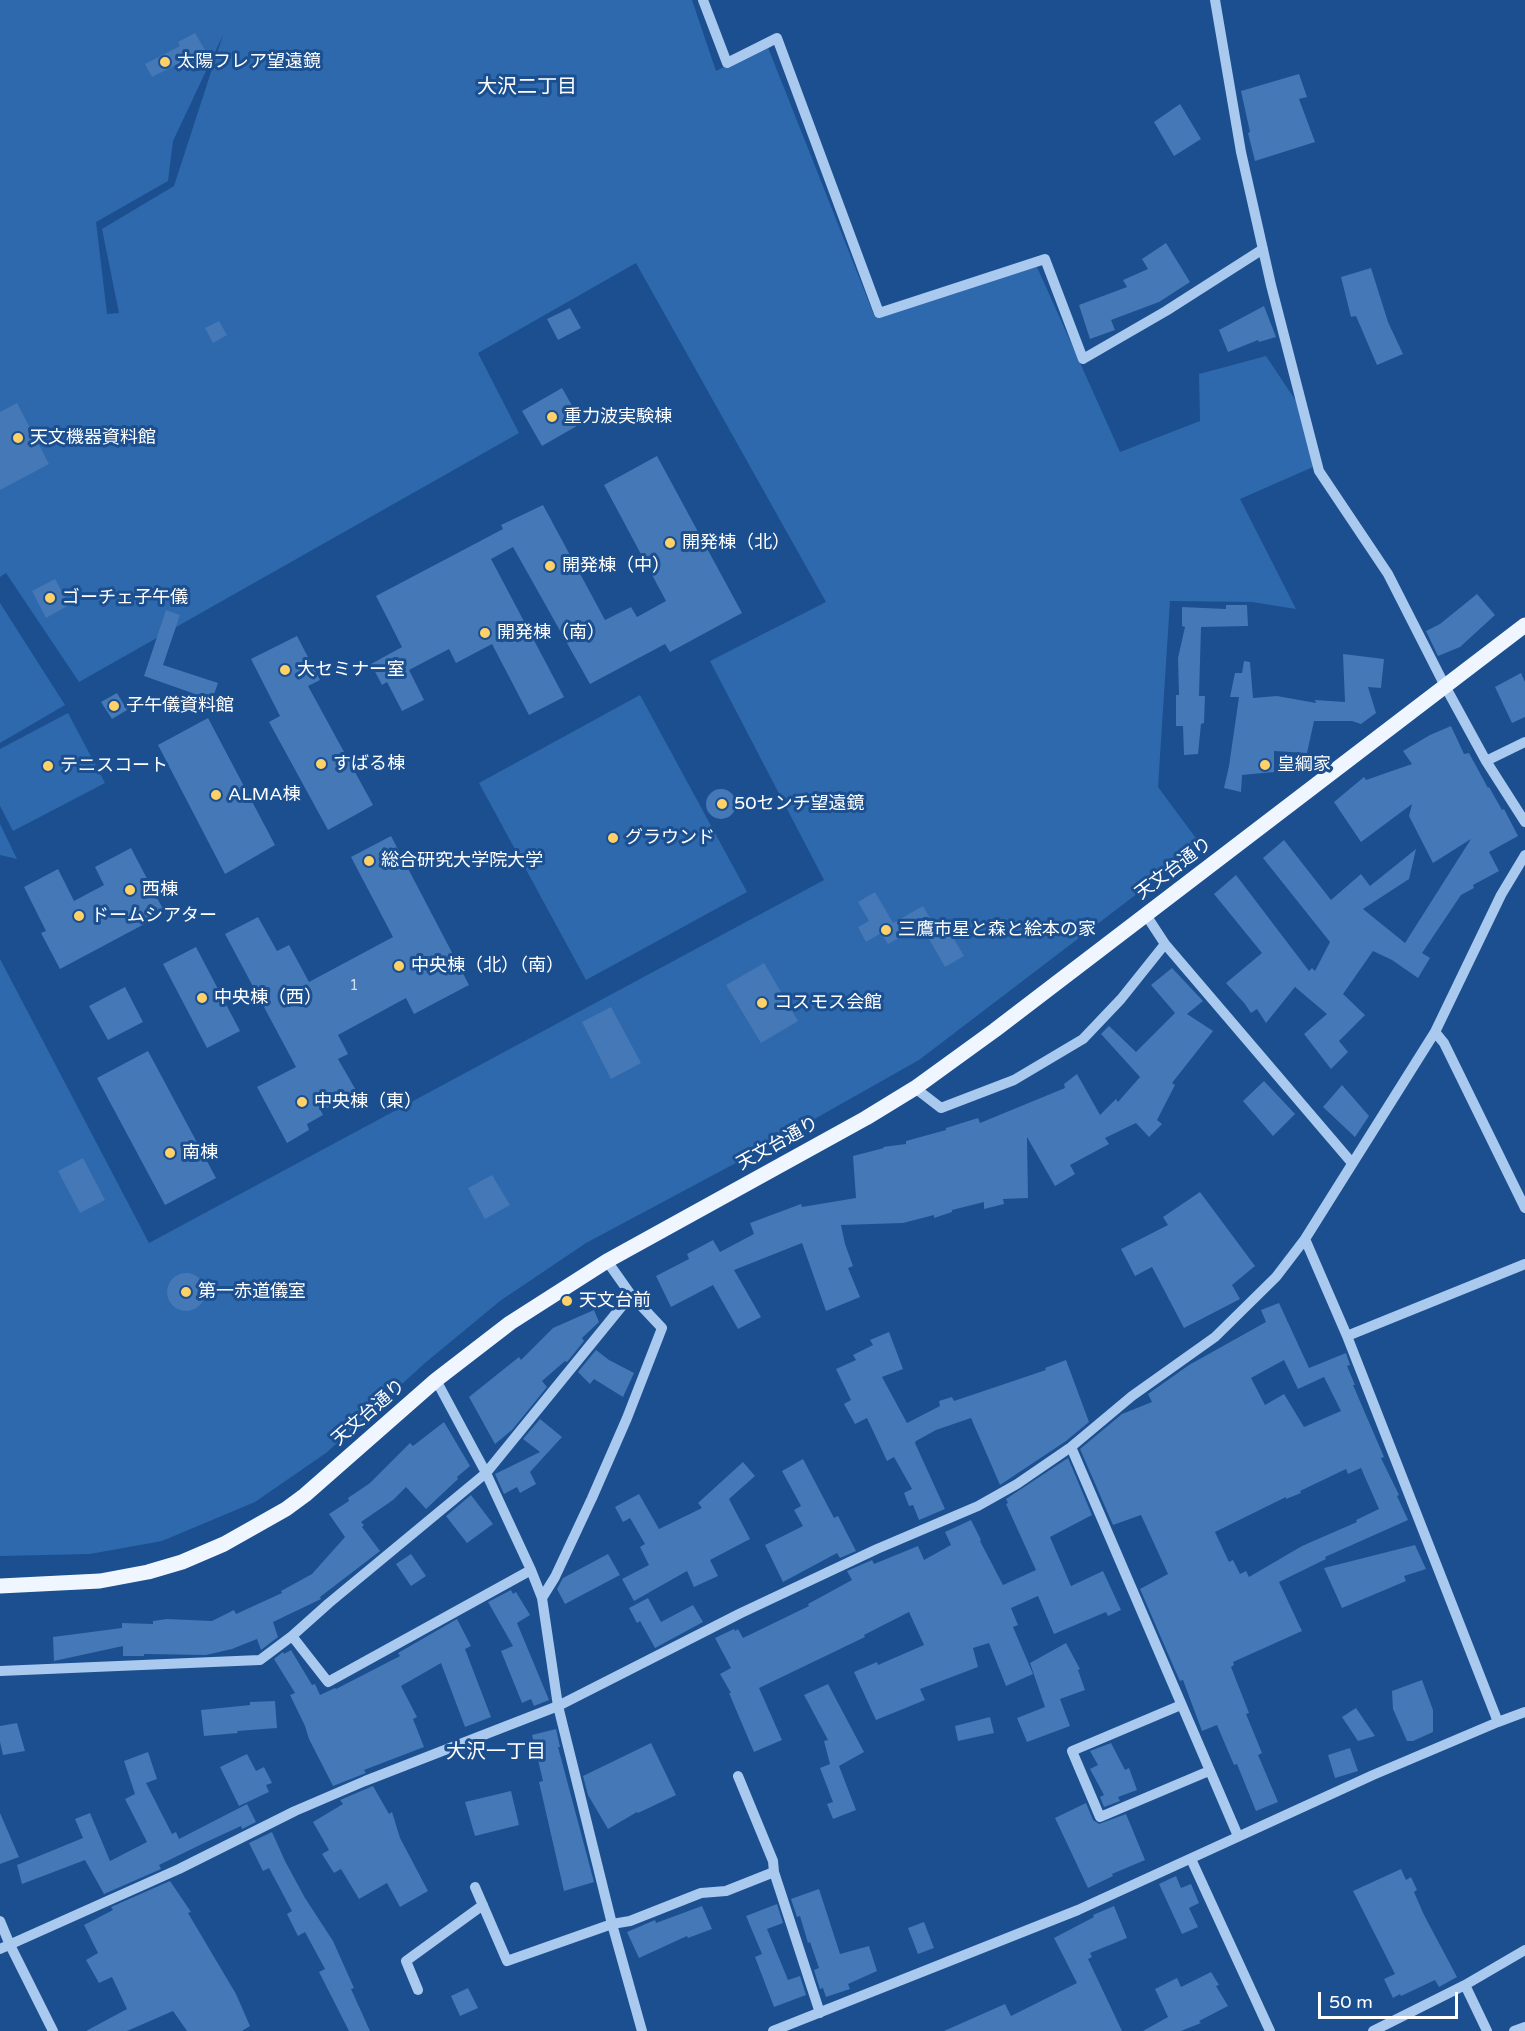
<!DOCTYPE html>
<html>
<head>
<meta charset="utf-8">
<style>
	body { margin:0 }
	#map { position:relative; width:1525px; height:2031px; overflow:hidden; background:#1b4f8f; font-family:"Varela Round",sans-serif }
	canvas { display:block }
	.scale { position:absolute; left:1318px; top:1992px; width:140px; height:27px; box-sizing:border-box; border:3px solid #fff; border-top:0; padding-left:8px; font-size:18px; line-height:21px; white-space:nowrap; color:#fff; -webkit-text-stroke:4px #1b4f8f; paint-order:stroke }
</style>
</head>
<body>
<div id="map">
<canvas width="1525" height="2031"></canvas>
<div class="scale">50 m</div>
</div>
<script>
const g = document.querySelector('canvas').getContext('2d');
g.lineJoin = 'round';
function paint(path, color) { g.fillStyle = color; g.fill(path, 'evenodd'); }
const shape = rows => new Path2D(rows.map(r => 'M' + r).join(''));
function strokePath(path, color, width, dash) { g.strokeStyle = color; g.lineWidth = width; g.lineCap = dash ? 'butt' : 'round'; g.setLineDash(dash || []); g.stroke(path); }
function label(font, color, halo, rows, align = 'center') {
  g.font = font + ' "Varela Round","Noto Sans JP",sans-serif'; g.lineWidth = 6; g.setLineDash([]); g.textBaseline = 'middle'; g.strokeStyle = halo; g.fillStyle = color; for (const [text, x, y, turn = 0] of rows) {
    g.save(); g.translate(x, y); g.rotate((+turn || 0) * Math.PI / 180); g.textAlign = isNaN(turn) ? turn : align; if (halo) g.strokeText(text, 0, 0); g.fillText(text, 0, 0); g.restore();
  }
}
paint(shape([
	[0,0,692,0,716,71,767,45,874,315,1037,267,1120,452,1200,421,1199,374,1266,356,1300,407,1313,467,1240,499,1296,609,1252,602,1170,601,1158,787,1201,845,919,1060,749,1156,586,1243,500,1301,425,1363,326,1453,255,1502,162,1541,90,1554,0,1556,0,959,149,1243,824,880,710,661,826,602,636,263,478,353,519,433,79,682,6,573,0,577],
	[223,35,174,186,102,229,119,313,107,314,96,222,168,181,173,141],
	[0,603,65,705,0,743],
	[640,695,747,892,586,980,479,783],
	[68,713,105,783,13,831,0,806,0,749],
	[0,824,17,859,0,855]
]), '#2e69ad');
paint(shape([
	[195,33,205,50,152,77,145,64,180,46,178,42],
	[1299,74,1307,97,1299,99,1315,142,1255,161,1248,133,1250,132,1241,91],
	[1180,104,1201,139,1174,156,1154,122],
	[1166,243,1190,282,1159,302,1111,320,1115,330,1090,339,1079,305,1127,287,1123,280,1148,269,1142,259],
	[1371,268,1388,322,1403,354,1377,365,1356,316,1351,317,1341,277],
	[1264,306,1276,337,1259,342,1258,340,1228,352,1219,330],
	[570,308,581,328,558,340,547,319],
	[219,321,227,335,213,343,205,328],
	[562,388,582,423,542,446,522,411],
	[17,403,49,464,0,490,0,412],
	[657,456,742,613,670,652,665,644,590,684,513,547,491,559,564,697,529,715,492,644,456,663,449,649,409,670,424,700,402,711,387,682,382,685,371,664,402,647,376,596,503,529,501,525,543,505,605,620,631,607,637,617,666,601,604,485],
	[55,579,69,605,46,618,32,591],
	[1477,594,1495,615,1460,647,1438,656,1426,631,1440,624],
	[1226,605,1247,605,1248,626,1201,627,1199,696,1205,696,1204,723,1201,724,1198,754,1184,755,1183,726,1176,726,1176,695,1179,695,1178,658,1185,627,1182,626,1182,607,1226,609],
	[166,610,180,615,163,665,218,683,212,700,144,676],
	[297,636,320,680,308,686,373,805,328,830,269,722,280,716,251,659],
	[1343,654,1384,659,1381,688,1368,687,1376,713,1361,724,1352,721,1314,721,1307,753,1274,751,1274,772,1242,775,1241,792,1224,788,1229,766,1239,697,1230,697,1235,673,1242,673,1244,661,1250,662,1253,698,1277,696,1316,703,1315,700,1345,702],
	[1521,673,1525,682,1525,717,1512,723,1495,687],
	[117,693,127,710,112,719,101,702],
	[208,718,275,845,225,874,158,745],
	[1451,726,1464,754,1469,753,1488,788,1489,787,1502,810,1504,809,1518,836,1489,852,1499,871,1473,885,1474,888,1461,895,1422,953,1430,958,1418,978,1392,960,1373,951,1343,994,1365,1015,1339,1041,1348,1052,1331,1069,1304,1034,1327,1014,1295,987,1266,1023,1257,1009,1251,1013,1245,1004,1226,983,1262,953,1214,894,1236,875,1309,971,1312,968,1315,971,1330,942,1263,858,1284,840,1331,900,1361,874,1370,886,1416,849,1409,879,1363,909,1405,943,1471,839,1433,863,1409,816,1412,804,1361,842,1334,802,1364,777,1366,780,1412,764,1403,751,1430,735],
	'706 804a15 15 0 1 1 30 0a15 15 0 1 1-30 0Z',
	[391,836,469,985,414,1014,406,998,338,1035,348,1054,338,1059,357,1092,321,1111,323,1115,307,1124,309,1130,287,1143,257,1087,296,1067,225,934,258,917,277,951,289,945,309,982,393,937,351,857],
	[131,848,165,913,60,969,41,933,46,931,24,887,58,869,74,901,104,885,95,867],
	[875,892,893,923,923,906,931,920,888,944,881,933,866,942,858,927,869,921,858,902],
	[944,922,964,956,945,967,925,932],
	[196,947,240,1031,207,1048,163,964],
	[764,963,798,1021,761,1043,726,985],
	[1172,968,1203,1001,1187,1014,1213,1031,1172,1083,1175,1085,1157,1120,1162,1124,1149,1137,1136,1123,1105,1138,1109,1144,1070,1165,1075,1174,1055,1186,1027,1137,1028,1198,1003,1199,1004,1204,984,1209,984,1202,952,1210,952,1212,934,1218,934,1215,903,1223,841,1225,845,1244,853,1266,848,1268,860,1297,826,1311,802,1243,734,1270,761,1317,738,1329,713,1285,671,1307,656,1276,689,1259,687,1254,713,1240,720,1252,754,1234,750,1223,801,1204,802,1207,856,1198,853,1156,884,1148,883,1147,906,1144,906,1141,946,1130,946,1128,978,1118,980,1123,1065,1088,1064,1084,1077,1074,1100,1115,1116,1099,1118,1102,1140,1077,1101,1034,1109,1026,1136,1052,1175,1013,1151,985],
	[125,987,143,1022,108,1040,89,1006],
	[611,1007,641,1063,611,1079,582,1022],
	[148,1051,216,1178,165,1205,97,1078],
	[1264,1081,1295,1114,1273,1136,1243,1101],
	[1342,1085,1369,1116,1355,1137,1323,1107],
	[83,1158,105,1200,80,1213,58,1171],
	[492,1175,510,1205,485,1219,468,1188],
	[1200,1192,1255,1266,1232,1285,1240,1299,1184,1328,1152,1267,1135,1276,1121,1249,1168,1225,1163,1217],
	'167 1292a19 19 0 1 1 38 0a19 19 0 1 1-38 0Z',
	[1279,1303,1309,1368,1346,1353,1350,1365,1347,1366,1355,1385,1353,1385,1384,1457,1381,1458,1399,1495,1397,1496,1408,1520,1325,1557,1326,1559,1279,1582,1302,1631,1233,1662,1234,1665,1231,1667,1249,1713,1246,1714,1262,1753,1258,1755,1278,1802,1256,1811,1237,1764,1234,1765,1217,1725,1202,1731,1183,1680,1180,1681,1175,1670,1140,1589,1168,1574,1141,1515,1113,1525,1080,1449,1122,1414,1152,1402,1148,1394,1189,1365,1266,1322,1261,1310],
	[1284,1360,1298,1389,1324,1377,1341,1411,1304,1427,1284,1394,1265,1405,1251,1378],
	[1361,1468,1379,1509,1356,1520,1357,1522,1302,1546,1249,1577,1246,1571,1240,1574,1233,1560,1229,1562,1215,1532,1286,1497,1286,1499,1301,1493,1300,1491,1346,1469,1348,1474],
	[594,1310,599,1322,582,1338,584,1341,567,1362,565,1361,542,1381,547,1387,512,1430,495,1444,469,1397,519,1357,521,1360,553,1328],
	[889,1332,903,1369,882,1377,907,1423,940,1406,939,1401,952,1397,954,1401,1046,1370,1045,1368,1066,1360,1089,1422,1066,1441,1000,1485,971,1418,936,1430,916,1441,915,1443,945,1509,919,1520,913,1505,909,1506,904,1493,912,1489,894,1457,887,1461,867,1418,855,1424,844,1404,851,1400,836,1369,856,1360,853,1355,873,1345,870,1340],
	[596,1350,609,1360,634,1373,623,1397,594,1379,590,1384,578,1372],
	[540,1419,562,1437,530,1472,536,1484,520,1493,517,1487,504,1494,495,1474,540,1452,523,1439],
	[444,1422,470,1466,457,1477,458,1479,426,1509,406,1487,393,1500,361,1522,364,1525,362,1527,380,1551,320,1597,321,1599,273,1622,278,1637,261,1650,257,1639,232,1649,206,1655,144,1654,144,1656,123,1656,123,1646,54,1661,53,1637,122,1628,122,1623,153,1624,153,1621,167,1619,212,1621,234,1610,236,1614,282,1593,281,1591,312,1574,345,1537,329,1514,349,1501,348,1498,370,1483,410,1443,413,1446],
	[1068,1458,1092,1515,1050,1537,1071,1586,1103,1571,1121,1610,1108,1616,1106,1612,1054,1634,1038,1596,1011,1608,1018,1625,1013,1627,1033,1674,1006,1686,989,1643,973,1648,978,1667,920,1689,925,1700,876,1720,854,1672,877,1662,878,1665,924,1645,909,1612,864,1635,865,1637,759,1688,782,1740,754,1752,729,1693,731,1693,720,1674,731,1668,715,1638,734,1629,735,1631,738,1629,743,1638,809,1606,808,1604,852,1580,847,1571,872,1560,874,1564,918,1546,924,1560,951,1545,945,1532,971,1520,981,1540,980,1541,1003,1585,1036,1570,1006,1504,1008,1503,1006,1499],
	[803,1459,834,1518,838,1516,856,1551,840,1558,837,1553,783,1582,765,1545,803,1526,794,1510,801,1506,782,1471],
	[743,1462,755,1476,729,1499,750,1539,710,1560,718,1576,694,1587,687,1571,634,1601,622,1579,649,1565,640,1547,645,1544,630,1518,623,1522,615,1507,639,1494,659,1529,702,1508,698,1503],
	[471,1495,493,1524,467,1543,446,1516],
	[1415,1545,1426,1569,1404,1576,1406,1581,1342,1608,1324,1568],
	[411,1554,426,1576,411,1586,396,1564],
	[608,1554,620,1575,565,1604,557,1589,563,1578],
	[511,1590,513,1594,516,1592,530,1615,517,1623,549,1700,534,1706,531,1699,522,1703,501,1651,513,1646,488,1602],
	[648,1598,661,1622,693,1605,703,1622,655,1648,640,1621,637,1623,629,1608],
	[457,1619,471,1646,465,1649,491,1717,465,1727,441,1663,401,1686,417,1717,413,1719,424,1747,364,1770,366,1773,333,1786,309,1739,305,1726,290,1695,295,1693,274,1659,283,1652,284,1654,291,1650,312,1685,315,1684,320,1695,335,1688,336,1689,400,1656,398,1653],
	[1066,1643,1080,1669,1078,1670,1085,1690,1060,1699,1070,1726,1027,1742,1017,1718,1045,1707,1030,1663],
	[1422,1680,1433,1710,1433,1732,1413,1741,1407,1741,1393,1709,1392,1691],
	[828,1684,864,1752,839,1766,856,1810,833,1819,827,1804,833,1802,820,1768,830,1764,824,1741,828,1740,804,1695],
	[275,1701,277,1728,237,1731,238,1733,204,1736,201,1710,250,1705,250,1702],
	[1356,1708,1375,1736,1358,1741,1342,1717],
	[990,1717,994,1733,958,1741,955,1726],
	[17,1723,25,1751,3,1755,0,1742,0,1726],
	[556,1729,560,1747,558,1747,594,1882,564,1891,539,1782,543,1781,532,1735],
	[651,1743,676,1795,638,1813,637,1812,608,1829,588,1795,583,1776],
	[1111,1743,1125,1770,1129,1768,1137,1790,1118,1797,1120,1801,1104,1807,1100,1797,1104,1795,1090,1769,1098,1765,1090,1751],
	[1350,1748,1358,1771,1335,1778,1328,1755],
	[148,1752,157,1779,146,1783,172,1834,176,1832,179,1839,247,1804,256,1822,242,1829,241,1826,202,1844,159,1865,161,1869,104,1894,85,1860,22,1884,17,1865,83,1838,75,1819,90,1813,110,1861,147,1842,125,1799,135,1794,124,1761],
	[247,1754,256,1771,264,1767,272,1783,266,1785,269,1792,239,1806,220,1767],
	[373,1786,389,1814,392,1812,400,1838,428,1891,400,1907,387,1883,359,1899,341,1869,334,1873,322,1854,329,1850,313,1822,343,1804,340,1800],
	[511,1791,519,1825,475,1836,465,1802],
	[1086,1803,1093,1820,1099,1824,1126,1814,1145,1860,1112,1874,1113,1876,1088,1888,1055,1818],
	[0,1813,19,1857,0,1864],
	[272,1832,285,1861,305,1898,333,1941,354,1988,351,1989,370,2031,349,2031,319,1972,325,1969,305,1932,298,1936,287,1914,292,1911,269,1868,263,1871,249,1843],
	[1401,1869,1406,1880,1411,1877,1417,1890,1414,1892,1424,1915,1457,1977,1439,1987,1435,1980,1401,1996,1400,1994,1393,1998,1384,1979,1395,1974,1353,1891],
	[1176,1876,1181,1888,1191,1884,1199,1903,1189,1908,1198,1927,1182,1934,1159,1884],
	[170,1881,191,1912,188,1913,236,1994,250,2026,242,2031,187,2031,173,2011,127,2031,86,2031,127,2009,112,1977,99,1983,86,1960,98,1953,84,1925,113,1910,111,1907],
	[819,1889,840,1954,869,1946,877,1971,848,1984,850,1989,826,1997,823,1988,820,1989,814,1970,819,1968,810,1942,808,1943,800,1916,797,1917,791,1899],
	[777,1904,783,1923,767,1929,788,1980,800,1976,806,1995,774,2007,755,1957,762,1954,746,1916],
	[702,1906,712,1929,688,1938,687,1936,639,1958,627,1932,655,1920,656,1923],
	[1114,1906,1127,1938,1090,1953,1092,1957,1088,1959,1122,2031,944,2031,1005,2004,1011,2016,1077,1983,1054,1938,1094,1917,1093,1915],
	[924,1922,934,1948,918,1954,908,1928],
	[1211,1972,1219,1985,1216,1986,1228,2006,1199,2021,1201,2023,1181,2031,1143,2031,1168,2017,1155,1989,1177,1978,1181,1987],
	[468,1988,478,2008,460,2016,451,1996]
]), '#4478b7');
strokePath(shape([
	[703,0,727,63,777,38,879,313,1045,259,1083,359,1166,311,1263,249],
	[1215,0,1241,152,1271,285,1319,471,1388,574,1445,686,1486,761,1525,822],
	[1486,761,1525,742],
	[1146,915,1165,944,1352,1163],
	[1435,1032,1444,1043,1525,1208],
	[915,1088,941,1108,1014,1080,1083,1039,1121,999,1165,944],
	[1305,1239,1347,1336,1498,1722],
	[1347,1336,1525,1264],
	[436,1380,486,1473,531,1570,542,1598,558,1706,612,1924,642,2031],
	[1071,1447,1238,1836],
	[542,1598,555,1577,592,1498,627,1418,662,1328,631,1295,607,1261],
	[292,1636,328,1682,531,1570],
	[0,1671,260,1660,292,1636,329,1603,486,1473,631,1295],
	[1181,1705,1072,1751,1100,1817,1209,1771],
	[738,1776,773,1861,774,1872,820,2013],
	[1191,1859,1270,2031],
	[475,1887,507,1961,612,1924,630,1921,701,1893,726,1891,774,1872],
	[0,1921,10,1945,53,2031],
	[0,1949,179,1869,295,1811,365,1781,558,1706,741,1613,877,1549,978,1506,1017,1484,1071,1447,1132,1396,1215,1337,1276,1277,1305,1239,1435,1032,1501,895,1525,855],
	[1465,1985,1525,1950],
	[418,1990,406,1961,483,1905],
	[773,2031,1078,1910,1373,1775,1498,1722,1525,1712],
	[1373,2031,1465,1985,1487,2031],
	[1514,2031,1525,2027]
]), '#a9c9ee', 10);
strokePath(shape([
	[0,1586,100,1581,148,1572,182,1562,224,1544,286,1509,305,1495,436,1380,510,1323,607,1261,866,1118,915,1088,995,1030,1525,625]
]), '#f0f6ff', 15);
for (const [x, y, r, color] of [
	[165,62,6,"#ffd166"],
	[552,417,6,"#ffd166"],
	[18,438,6,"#ffd166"],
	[670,543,6,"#ffd166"],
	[550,566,6,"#ffd166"],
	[50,598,6,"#ffd166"],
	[485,633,6,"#ffd166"],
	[285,670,6,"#ffd166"],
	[114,706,6,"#ffd166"],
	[321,764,6,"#ffd166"],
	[1265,765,6,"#ffd166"],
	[48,766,6,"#ffd166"],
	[216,795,6,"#ffd166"],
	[722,804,6,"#ffd166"],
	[613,838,6,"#ffd166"],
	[369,861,6,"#ffd166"],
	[130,890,6,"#ffd166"],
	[79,916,6,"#ffd166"],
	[886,930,6,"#ffd166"],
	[399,966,6,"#ffd166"],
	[202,998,6,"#ffd166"],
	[762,1003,6,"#ffd166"],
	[302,1102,6,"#ffd166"],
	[170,1153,6,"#ffd166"],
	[186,1292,6,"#ffd166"],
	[567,1301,6,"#ffd166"]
]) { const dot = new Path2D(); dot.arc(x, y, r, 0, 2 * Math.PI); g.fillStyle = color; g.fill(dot); strokePath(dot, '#1b4f8f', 2); }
label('15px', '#d0dded', null, [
	["1",354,986]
]);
label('18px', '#fff', '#1b4f8f', [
	["太陽フレア望遠鏡",177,62],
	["重力波実験棟",564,417],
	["天文機器資料館",30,438],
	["開発棟（北）",682,543],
	["開発棟（中）",562,566],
	["ゴーチェ子午儀",62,598],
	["開発棟（南）",497,633],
	["大セミナー室",297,670],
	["子午儀資料館",126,706],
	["すばる棟",333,764],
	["皇綱家",1277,765],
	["テニスコート",60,766],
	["ALMA棟",228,795],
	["50センチ望遠鏡",734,804],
	["グラウンド",625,838],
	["総合研究大学院大学",381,861],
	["西棟",142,890],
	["ドームシアター",91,916],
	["三鷹市星と森と絵本の家",898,930],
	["中央棟（北）（南）",411,966],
	["中央棟（西）",214,998],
	["コスモス会館",774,1003],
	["中央棟（東）",314,1102],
	["南棟",182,1153],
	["第一赤道儀室",198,1292],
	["天文台前",579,1301]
], 'left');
label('18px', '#fff', '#1b4f8f', [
	["天文台通り",1174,869,-37],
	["天文台通り",778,1144,-29],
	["天文台通り",369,1413,-41]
]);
label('20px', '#fff', '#1b4f8f', [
	["大沢二丁目",527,88],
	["大沢一丁目",496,1753]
]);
</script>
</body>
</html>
